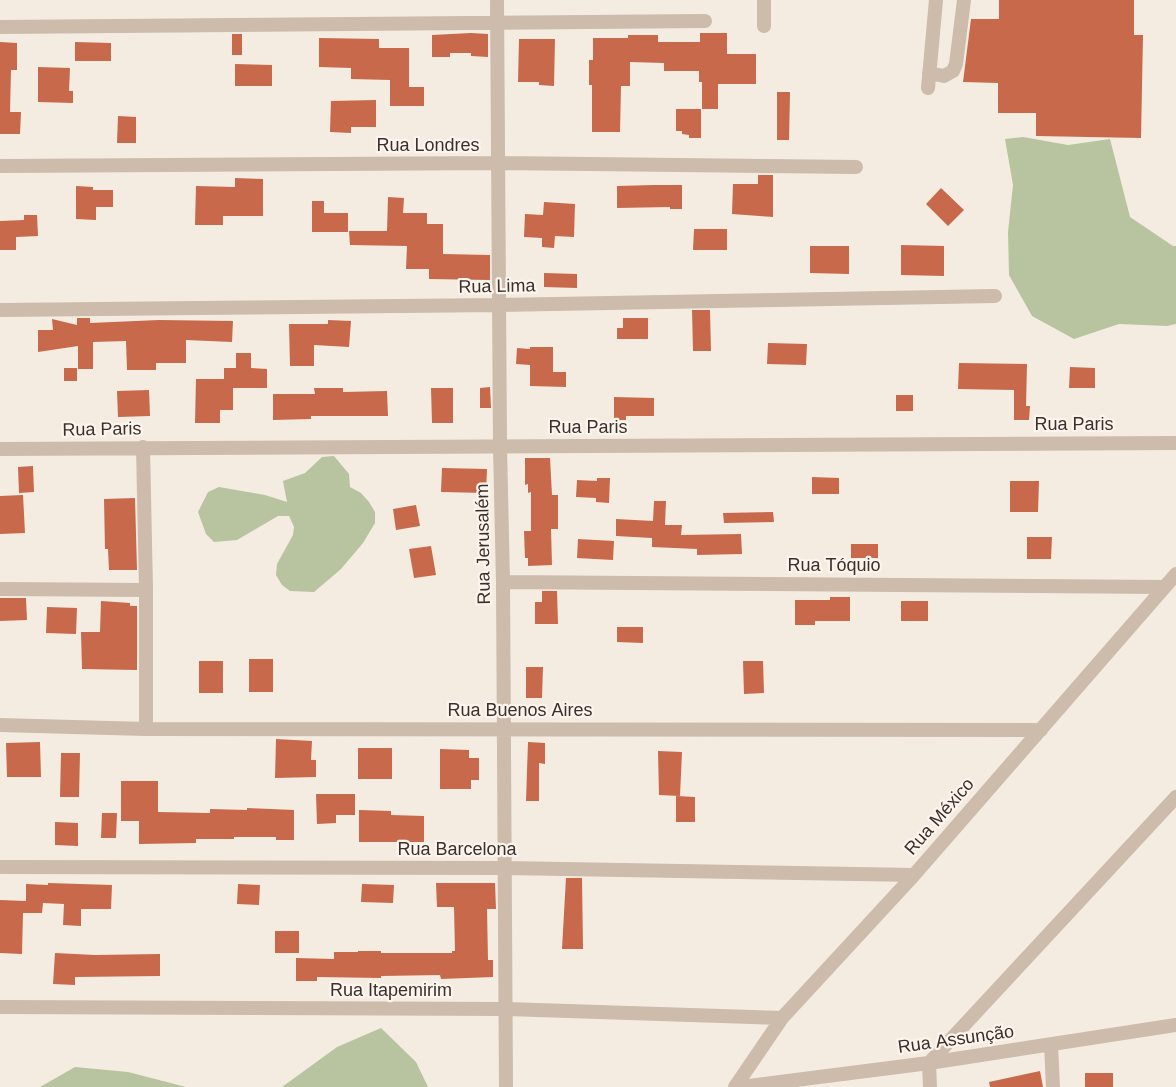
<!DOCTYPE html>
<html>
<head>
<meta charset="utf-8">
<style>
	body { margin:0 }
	canvas { display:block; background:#f4ebe1 }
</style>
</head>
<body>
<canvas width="1176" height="1087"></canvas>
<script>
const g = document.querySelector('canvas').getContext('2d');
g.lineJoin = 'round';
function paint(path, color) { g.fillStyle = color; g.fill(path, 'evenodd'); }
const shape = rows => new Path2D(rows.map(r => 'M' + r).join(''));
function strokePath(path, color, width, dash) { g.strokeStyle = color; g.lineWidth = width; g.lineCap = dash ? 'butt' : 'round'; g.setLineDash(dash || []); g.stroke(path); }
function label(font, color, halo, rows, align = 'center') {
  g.font = font + ' Arial,sans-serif'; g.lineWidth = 4.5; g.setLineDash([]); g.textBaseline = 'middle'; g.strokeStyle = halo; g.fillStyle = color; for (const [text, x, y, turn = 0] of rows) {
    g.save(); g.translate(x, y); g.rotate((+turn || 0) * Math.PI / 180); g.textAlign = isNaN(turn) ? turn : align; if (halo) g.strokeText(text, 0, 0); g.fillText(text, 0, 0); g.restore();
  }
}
paint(shape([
	[1023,137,1068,145,1110,139,1130,217,1173,246,1176,246,1176,324,1167,326,1119,324,1074,339,1032,316,1009,275,1008,232,1013,185,1005,139],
	[334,456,349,474,350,487,361,493,369,502,375,512,375,523,363,543,341,569,314,592,290,591,282,585,276,575,277,564,293,535,294,527,289,516,278,516,237,540,214,542,206,534,198,512,208,492,219,487,265,495,287,502,283,481,305,473,322,457],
	[381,1028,416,1062,428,1087,282,1087,337,1047],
	[75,1067,128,1072,186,1087,40,1087]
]), '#b8c4a0');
paint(shape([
	[999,0,1134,0,1134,35,1143,35,1141,138,1036,136,1036,113,998,113,998,83,963,82,971,19,999,19],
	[471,33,488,34,488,57,471,56,471,53,450,53,450,57,432,57,432,35],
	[700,33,727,33,727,54,756,54,756,84,718,84,718,109,702,109,702,82,699,82,699,71,664,71,664,63,630,62,630,86,621,86,620,132,592,132,592,85,589,85,589,60,593,60,593,38,628,38,628,35,658,35,658,42,700,42],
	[232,34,242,34,242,55,232,55],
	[319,38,379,39,379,48,409,48,409,87,424,87,424,106,390,106,390,80,351,79,351,68,319,67],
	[519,39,555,39,554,86,539,85,539,82,518,82],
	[0,42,17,43,17,70,11,70,10,112,21,112,20,134,0,134],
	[75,42,111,43,111,61,75,61],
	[235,64,272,65,272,86,235,86],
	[38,67,70,68,69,91,73,91,73,103,38,102],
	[777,92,790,92,789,140,777,140],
	[376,100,376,127,351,127,351,133,330,132,331,101],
	[676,109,701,109,701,138,689,138,689,135,682,134,682,131,676,131],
	[118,116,136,117,136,143,117,143],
	[758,175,773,175,773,217,732,214,733,184,758,184],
	[235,178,263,179,263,216,223,216,223,225,195,225,196,186,235,187],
	[654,185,682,185,682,209,670,209,670,207,617,208,617,186],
	[76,186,93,187,93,190,113,190,113,207,96,207,96,220,76,219],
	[941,188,964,210,948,226,926,204],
	[388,197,404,198,403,213,427,213,427,224,443,224,443,254,490,255,490,280,429,279,429,269,406,269,407,246,350,245,349,231,387,231],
	[312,201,324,201,324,213,348,213,348,232,312,232],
	[544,202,575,204,574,237,555,236,554,248,542,247,542,238,524,237,525,214,543,215],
	[24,215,37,215,38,236,16,237,16,250,0,250,0,221,24,220],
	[694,229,727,229,727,250,693,250],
	[901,245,944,246,944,276,901,275],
	[810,246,849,246,849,274,810,273],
	[544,273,577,274,577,288,544,287],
	[692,310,710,310,711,351,693,351],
	[77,318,90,318,90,323,159,320,233,321,232,342,186,340,186,363,156,363,156,370,127,370,126,341,93,342,93,369,78,369,78,346,38,352,38,330,53,330,52,319,77,325],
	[623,318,648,318,648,339,617,339,617,328,623,328],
	[328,320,351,321,349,347,314,345,314,366,290,366,289,324,328,324],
	[768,343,807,344,806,365,767,364],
	[530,347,553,347,553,372,566,372,566,387,530,386,530,365,516,364,517,348,530,349],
	[236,353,251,353,251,368,267,369,267,388,233,388,233,410,220,410,220,423,195,423,196,379,224,379,224,368,236,368],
	[959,363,1027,364,1026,406,1030,406,1029,420,1014,420,1014,390,958,389],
	[1070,367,1095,368,1095,388,1069,388],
	[64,368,77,368,77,381,64,381],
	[490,387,491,408,480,408,480,388],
	[314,388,343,388,343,392,387,391,388,416,311,416,311,419,273,420,273,394,315,394],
	[431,388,453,388,453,423,432,423],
	[149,390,150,416,118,417,117,391],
	[896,395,913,395,913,411,896,411],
	[614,397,654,398,654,416,626,416,626,420,614,420],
	[525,458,550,458,552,495,558,495,558,529,551,529,552,565,528,566,528,558,525,558,524,531,531,531,531,492,528,493,528,484,525,485],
	[33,466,34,492,19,493,18,467],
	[442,468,487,469,486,493,441,492],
	[812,477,839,478,839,494,812,494],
	[597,478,610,478,609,503,596,502,596,498,576,497,577,480,597,481],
	[1010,481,1039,481,1038,512,1010,512],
	[23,495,25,533,0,534,0,496],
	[135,498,137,570,109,570,108,549,105,549,104,499],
	[654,501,666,501,665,525,682,525,681,535,741,534,742,554,697,555,697,549,652,547,652,538,616,536,616,519,653,521],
	[416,505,420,526,396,530,393,509],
	[773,512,774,522,724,523,723,513],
	[1027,537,1052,537,1051,559,1027,559],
	[578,539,614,541,613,560,577,558],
	[851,544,878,544,878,558,851,558],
	[431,546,436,575,414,578,409,549],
	[542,591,557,591,558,624,535,624,535,602,542,602],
	[830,597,850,597,850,621,815,621,815,625,795,625,795,600,830,600],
	[0,598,26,598,27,620,0,621],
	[101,601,130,603,130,606,137,606,137,670,82,669,81,632,100,632],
	[901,601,928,601,928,621,901,621],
	[47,607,77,608,76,634,46,633],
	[617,627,643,627,643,643,617,642],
	[249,659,273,659,273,692,249,692],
	[199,661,223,661,223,693,199,693],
	[743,661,763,661,764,693,744,694],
	[526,667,543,667,542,698,526,698],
	[276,739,312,741,311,760,316,760,316,777,275,778],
	[40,742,41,777,7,777,6,743],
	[528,742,545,743,545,764,539,763,539,801,526,801],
	[358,748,392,748,392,779,358,779],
	[440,749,469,750,469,758,479,758,479,780,471,780,471,789,440,789],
	[658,751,682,752,680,796,659,795],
	[61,753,80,753,79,797,60,797],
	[121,781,158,781,158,812,210,813,210,809,247,810,247,808,294,810,294,840,276,840,276,837,234,837,234,839,196,839,196,843,139,844,139,821,121,821],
	[316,794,355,794,355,815,336,815,336,823,317,824],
	[676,796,695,797,695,822,676,822],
	[359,810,391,811,391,815,424,816,424,842,359,842],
	[102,813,117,813,116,838,101,838],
	[55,822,78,823,78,846,55,845],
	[566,878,582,878,583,949,562,949],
	[48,883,112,885,111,909,81,909,81,926,63,925,64,904,43,903,42,913,23,913,22,954,0,953,0,900,26,901,26,884,48,885],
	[436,883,495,883,496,909,487,909,488,960,493,960,493,977,441,979,440,975,381,976,381,978,317,977,317,981,296,981,296,958,334,959,334,952,358,952,358,951,381,951,381,953,452,953,452,951,455,951,454,907,437,907],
	[238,884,260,885,259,905,237,904],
	[362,884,394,885,393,903,361,902],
	[275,931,299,931,299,953,275,953],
	[55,953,95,955,160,954,160,976,75,977,75,985,53,984],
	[1040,1071,1043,1087,990,1087,989,1082],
	[1085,1073,1113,1073,1113,1087,1085,1087]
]), '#c8694b');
strokePath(shape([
	[497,0,500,446,503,582,506,1087],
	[764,0,764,26],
	[0,27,705,21],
	[929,73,944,76,953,71,956,64,964,0],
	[928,88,936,0],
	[0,166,499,163,856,167],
	[0,310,499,305,995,296],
	[143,447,146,590,146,729],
	[0,449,1176,443],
	[503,582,1164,587],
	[0,589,146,590],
	[0,725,146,729,1041,730],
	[0,867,505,868,914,875],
	[0,1007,507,1009,782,1018],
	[1051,1045,1053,1087],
	[735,1087,782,1018,914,875,1176,574],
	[741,1087,929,1063,1176,1025],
	[930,1087,929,1063,1176,797]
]), '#cdbbac', 14);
label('18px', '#3b302b', '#fbf5ee', [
	["Rua Londres",428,146],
	["Rua Lima",497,287,-1],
	["Rua Paris",1074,425],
	["Rua Paris",588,428],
	["Rua Paris",102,430,-1],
	["Rua Jerusalém",484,544,-91],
	["Rua Tóquio",834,566],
	["Rua Buenos Aires",520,711],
	["Rua México",940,817,-49],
	["Rua Barcelona",457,850],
	["Rua Itapemirim",391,991],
	["Rua Assunção",956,1040,-8]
]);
</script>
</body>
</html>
